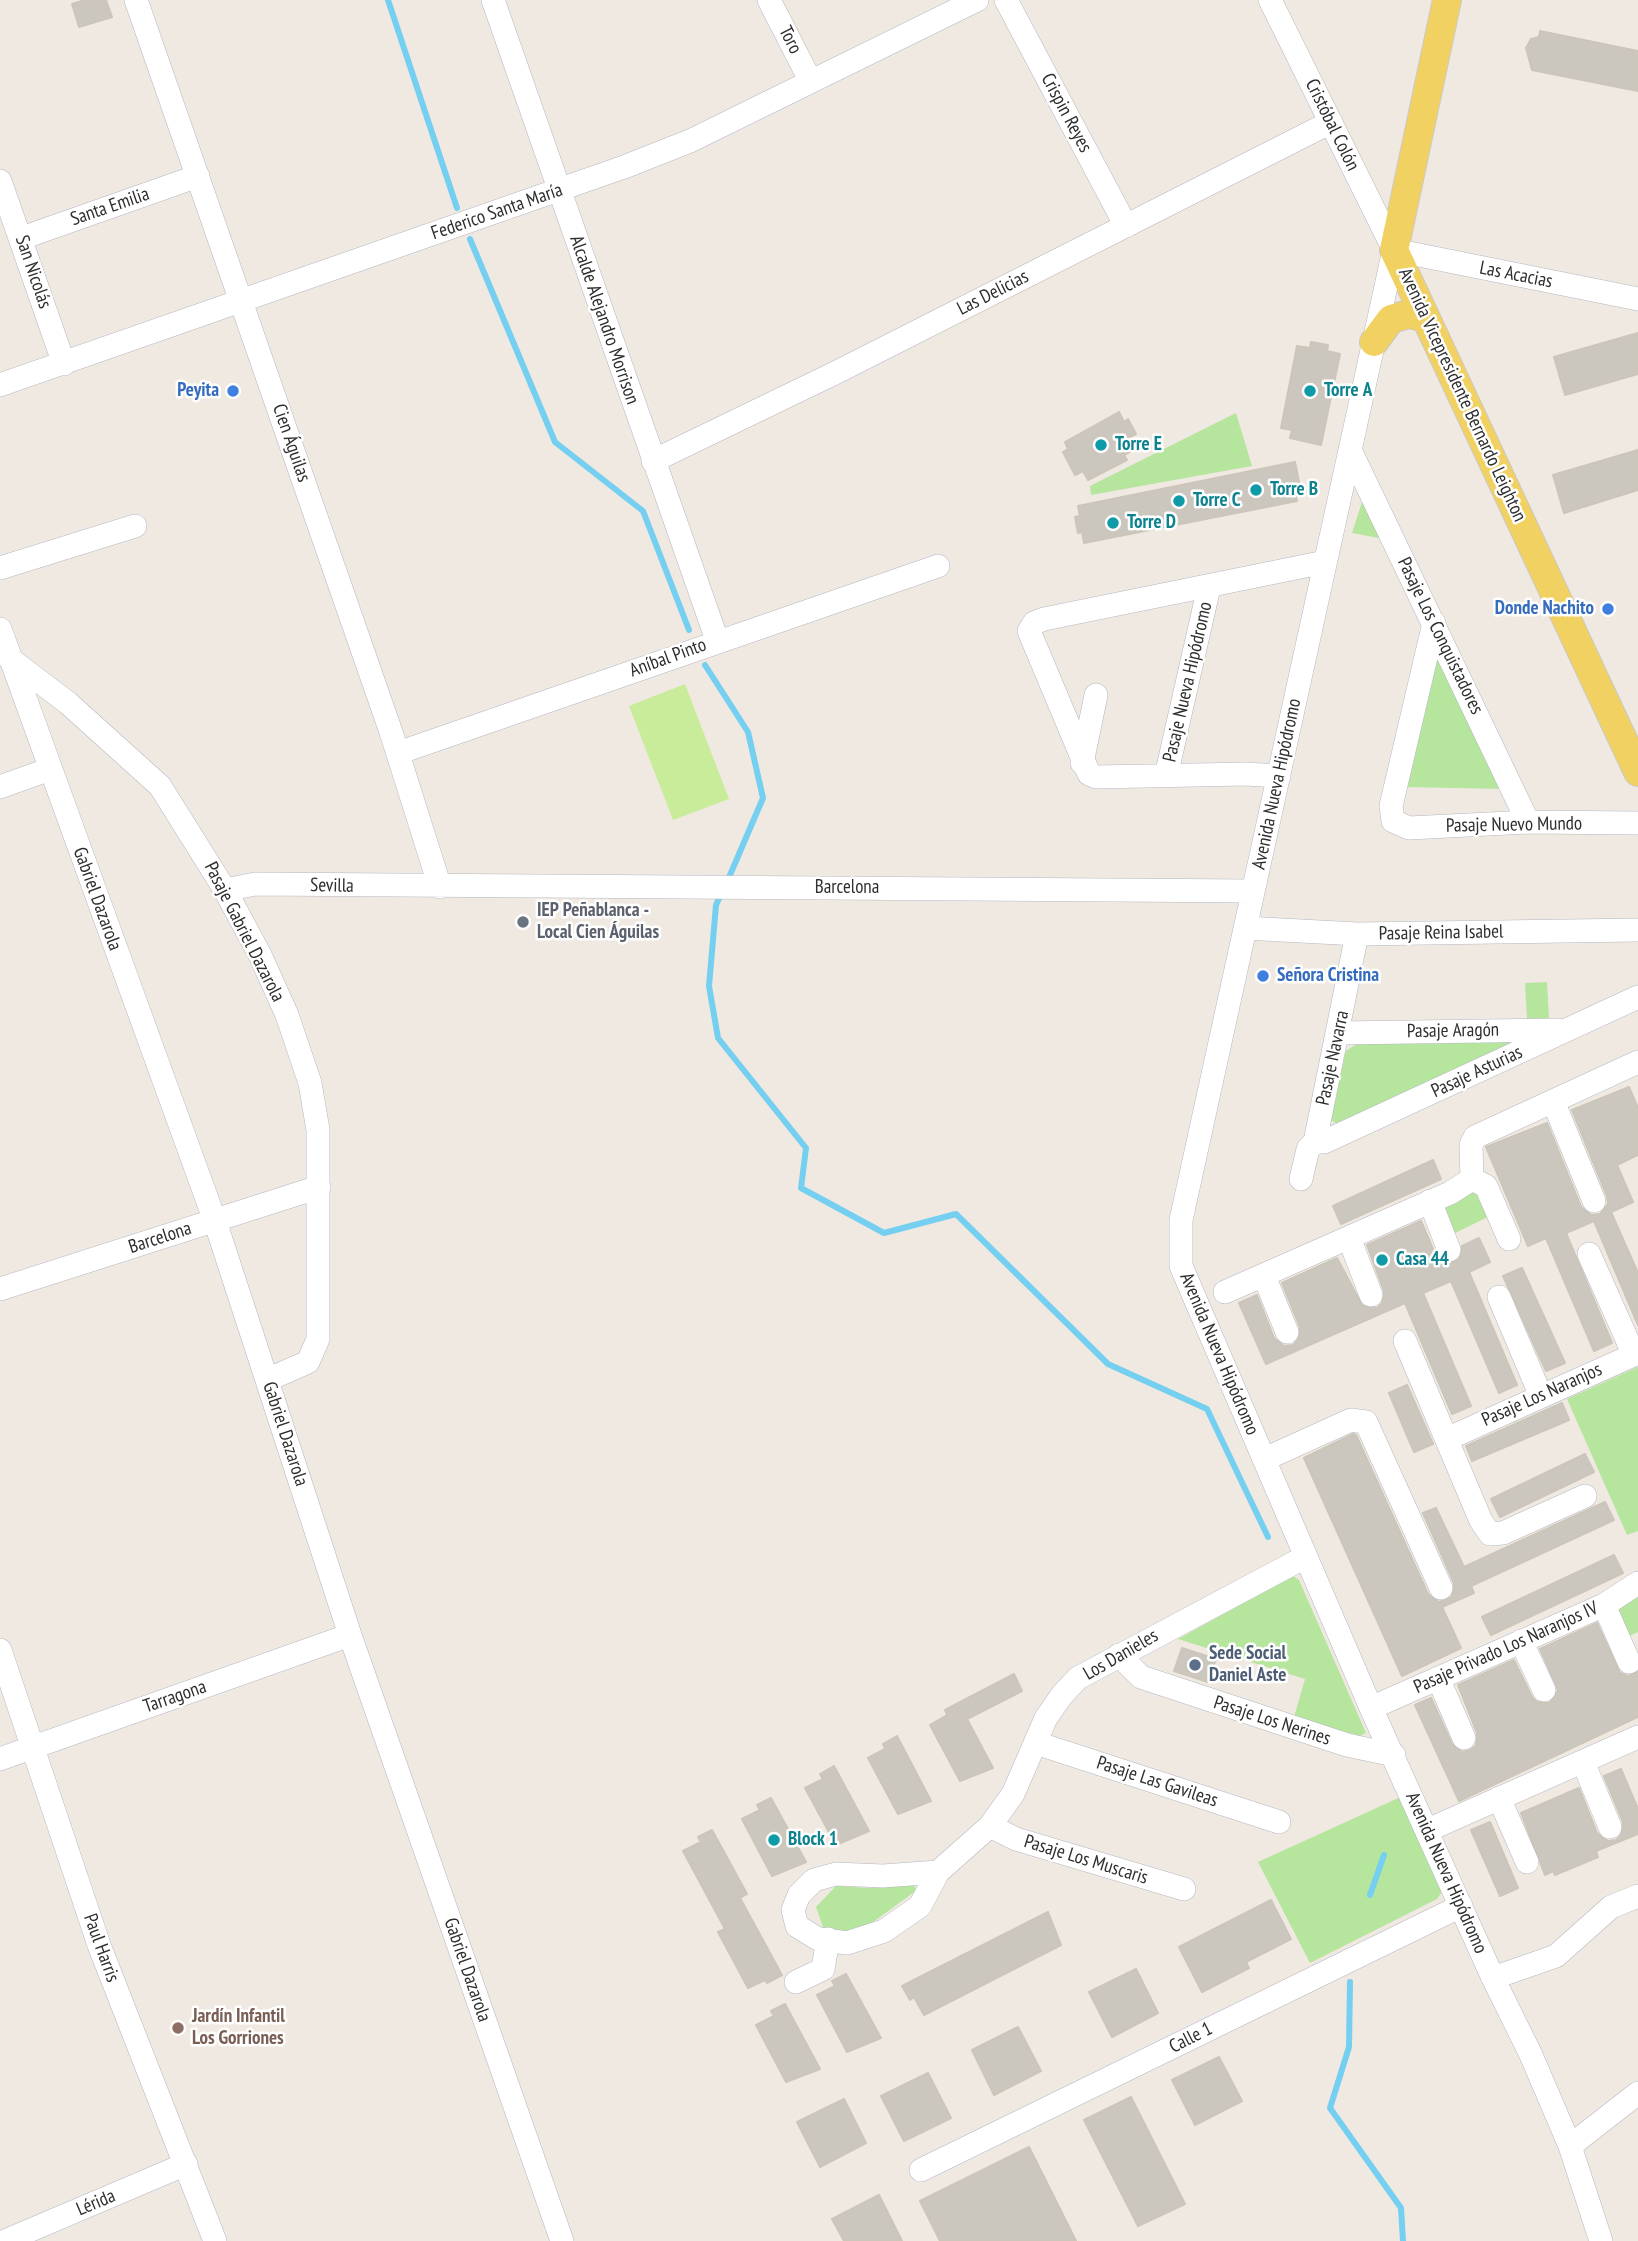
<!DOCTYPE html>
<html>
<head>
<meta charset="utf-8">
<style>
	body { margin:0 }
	canvas { display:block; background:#efe9e1 }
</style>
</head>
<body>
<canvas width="1638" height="2241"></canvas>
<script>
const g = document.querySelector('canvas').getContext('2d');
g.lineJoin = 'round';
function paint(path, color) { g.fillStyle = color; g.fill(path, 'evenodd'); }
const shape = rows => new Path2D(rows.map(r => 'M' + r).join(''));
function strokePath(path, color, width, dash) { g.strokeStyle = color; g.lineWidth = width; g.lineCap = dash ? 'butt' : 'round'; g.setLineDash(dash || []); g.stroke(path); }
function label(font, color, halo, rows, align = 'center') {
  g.font = font + ' "PT Sans Narrow",sans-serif'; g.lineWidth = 5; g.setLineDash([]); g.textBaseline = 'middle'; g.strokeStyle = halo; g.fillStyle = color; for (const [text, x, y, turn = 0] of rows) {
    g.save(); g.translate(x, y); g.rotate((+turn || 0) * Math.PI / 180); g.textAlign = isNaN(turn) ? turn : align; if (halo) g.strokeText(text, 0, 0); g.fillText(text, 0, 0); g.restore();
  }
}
paint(shape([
	[1236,413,1252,466,1091,495,1090,486],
	[1365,493,1384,539,1352,533],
	[1436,652,1505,789,1404,787],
	[1547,982,1549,1019,1527,1019,1525,983],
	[1526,1037,1339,1125,1331,1120,1346,1051,1361,1041],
	[1479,1189,1490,1216,1451,1235,1439,1207],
	[1638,1367,1638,1531,1627,1535,1567,1399],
	[1293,1576,1299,1580,1366,1733,1360,1736,1294,1717,1305,1679,1178,1639],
	[1638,1594,1638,1632,1625,1638,1614,1607],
	[1405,1795,1442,1892,1437,1899,1310,1963,1258,1862],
	[910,1881,917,1890,869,1925,842,1933,823,1927,816,1907,836,1886,870,1888]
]), '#b6e59e');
paint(shape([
	[685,684,729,799,673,820,629,706]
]), '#c9ec9a');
strokePath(shape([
	[388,0,457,208],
	[470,239,555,442,643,511,689,630],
	[705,665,748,732,763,798,727,882],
	[722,892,716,905,709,986,718,1038,806,1148,801,1188,884,1233,956,1214,1108,1364,1207,1409,1268,1537],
	[1370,1895,1384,1855],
	[1350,1982,1349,2047,1330,2108,1401,2208,1403,2241]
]), '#75cff0', 6);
const building = shape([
	[85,0,106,0,112,17,79,27,72,4,85,0],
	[1540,31,1638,51,1638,91,1532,70,1526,48,1531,39,1539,37,1540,31],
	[1638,333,1638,374,1565,395,1554,357,1638,333],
	[1311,342,1328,345,1327,351,1340,354,1321,445,1290,438,1292,430,1281,428,1297,346,1310,348,1311,342],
	[1119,412,1124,422,1128,419,1136,434,1131,437,1137,448,1124,455,1127,460,1088,480,1083,471,1075,475,1063,452,1068,449,1065,442,1119,412],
	[1638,450,1638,490,1564,513,1553,475,1638,450],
	[1295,462,1301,492,1295,493,1297,501,1084,543,1082,532,1078,533,1075,517,1080,516,1078,506,1295,462],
	[1629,1087,1638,1108,1638,1155,1617,1165,1633,1202,1611,1212,1638,1273,1638,1325,1594,1221,1566,1233,1612,1343,1594,1351,1546,1238,1528,1246,1486,1147,1547,1123,1581,1207,1591,1215,1600,1214,1608,1204,1607,1196,1572,1110,1629,1087],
	[1433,1160,1441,1179,1341,1224,1333,1206,1433,1160],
	[1421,1221,1436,1256,1446,1264,1459,1259,1462,1246,1479,1238,1490,1262,1469,1272,1517,1385,1499,1393,1451,1281,1423,1293,1471,1406,1452,1414,1405,1303,1266,1364,1239,1303,1257,1295,1274,1338,1284,1346,1293,1345,1298,1340,1300,1327,1282,1283,1337,1258,1362,1305,1377,1308,1382,1303,1384,1291,1367,1245,1421,1221],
	[1522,1268,1565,1363,1546,1371,1503,1276,1522,1268],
	[1407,1385,1433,1444,1414,1452,1389,1393,1407,1385],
	[1562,1403,1569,1420,1472,1461,1466,1446,1562,1403],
	[1353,1434,1356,1435,1428,1594,1439,1602,1452,1597,1454,1583,1423,1513,1436,1508,1464,1567,1605,1502,1614,1520,1471,1586,1474,1593,1442,1607,1461,1648,1402,1676,1304,1458,1353,1434],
	[1585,1454,1594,1472,1500,1517,1491,1499,1585,1454],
	[1614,1555,1623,1573,1491,1635,1482,1617,1614,1555],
	[1597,1623,1620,1673,1628,1676,1638,1672,1638,1717,1459,1801,1415,1705,1431,1698,1452,1744,1462,1752,1470,1750,1476,1746,1477,1733,1458,1685,1514,1660,1532,1697,1537,1702,1549,1703,1558,1690,1540,1649,1597,1623],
	[1182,1648,1216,1659,1208,1682,1174,1671,1182,1648],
	[1014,1674,1022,1691,967,1719,993,1768,960,1781,930,1725,947,1715,945,1710,1014,1674],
	[897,1736,931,1801,898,1814,868,1758,885,1749,883,1744,897,1736],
	[834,1766,869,1831,836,1845,805,1788,823,1779,820,1774,834,1766],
	[1621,1769,1638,1809,1638,1834,1596,1851,1598,1857,1555,1875,1553,1871,1545,1875,1521,1813,1579,1788,1597,1833,1608,1841,1616,1840,1621,1835,1623,1822,1604,1776,1621,1769],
	[771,1798,806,1862,772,1876,742,1819,760,1810,757,1805,771,1798],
	[1490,1822,1518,1888,1500,1896,1471,1830,1490,1822],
	[712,1830,747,1894,740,1898,782,1975,767,1983,765,1980,748,1988,718,1932,725,1929,683,1851,701,1842,698,1837,712,1830],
	[1271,1900,1291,1939,1246,1962,1249,1968,1202,1992,1179,1947,1271,1900],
	[1048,1912,1061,1945,924,2015,914,1997,910,2000,902,1986,1048,1912],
	[1136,1969,1158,2013,1112,2037,1089,1992,1136,1969],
	[846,1974,881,2038,847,2052,817,1995,835,1986,832,1981,846,1974],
	[785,2004,820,2069,786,2082,756,2025,774,2016,771,2011,785,2004],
	[1018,2027,1041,2071,994,2095,972,2050,1018,2027],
	[1219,2057,1242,2101,1195,2125,1172,2080,1219,2057],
	[928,2073,951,2118,904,2141,881,2096,928,2073],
	[1131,2097,1185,2204,1138,2226,1084,2120,1131,2097],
	[844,2099,866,2143,820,2167,797,2122,844,2099],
	[1029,2147,1076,2241,940,2241,920,2201,1029,2147],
	[879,2195,902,2241,844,2241,832,2219,879,2195]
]);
paint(building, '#cbc7bf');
strokePath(building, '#cbc5ba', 2);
const minor = shape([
	[136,0,391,732,440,887],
	[493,0,717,640],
	[769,0,810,80],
	[1006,0,1126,226],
	[1270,0,1394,250],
	[0,181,64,364],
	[22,238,198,176],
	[1394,250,1181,1220,1181,1266,1371,1708,1493,1978,1531,2055,1570,2146,1601,2241],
	[1394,250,1638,299],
	[0,385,624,167,690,141,977,0],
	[1350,450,1528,822],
	[653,461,835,373,1331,122],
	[0,568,135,526],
	[1434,623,1391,806,1393,821,1409,828,1528,822,1638,823],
	[0,629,215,1221,350,1635,562,2241],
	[10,659,68,703,160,786,225,890,260,955,287,1015,310,1083,318,1130,318,1339,308,1362,267,1380],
	[398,753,938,566],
	[1082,763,1096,695],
	[1166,776,1209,587],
	[1279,776,1246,774,1096,777,1089,774,1029,631,1034,623,1044,619,1325,562],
	[0,787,50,769],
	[225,890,255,884,1253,891],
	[1245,928,1357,934,1638,930],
	[1339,1033,1558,1030],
	[1553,1101,1594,1201],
	[1315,1142,1324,1142,1638,997],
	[1301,1179,1308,1149,1315,1142,1357,934],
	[1472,1179,1486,1186,1509,1239],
	[1430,1201,1449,1250],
	[1349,1238,1371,1295],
	[1589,1254,1634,1355],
	[1264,1276,1287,1332],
	[0,1289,319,1187],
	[1225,1292,1450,1193,1472,1179,1471,1145,1475,1137,1638,1062],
	[1499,1297,1540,1394],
	[1405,1341,1481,1521,1490,1534,1503,1533,1585,1496],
	[1447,1439,1638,1353],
	[1265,1459,1351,1420,1366,1422,1441,1588],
	[1604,1605,1629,1662],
	[1521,1641,1544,1690],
	[0,1650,99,1945,215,2241],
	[1119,1655,1141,1677,1347,1745,1394,1755],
	[1438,1678,1464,1738],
	[1371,1708,1604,1605,1638,1583],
	[1036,1743,1279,1822],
	[0,1759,350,1635],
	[1583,1762,1610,1827],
	[1499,1798,1527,1862],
	[990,1826,1016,1839,1184,1889],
	[1428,1830,1638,1737],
	[938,1872,883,1876,836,1874,814,1880,799,1895,793,1910,797,1926,818,1939,847,1943,884,1931,920,1906,938,1872,990,1826,1013,1794,1046,1718,1062,1695,1078,1678,1305,1557],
	[1493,1978,1556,1956,1611,1907,1638,1896],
	[796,1982,823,1969,828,1939],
	[1570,2146,1638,2093],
	[921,2170,1461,1906],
	[5,2241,186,2164]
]);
const major = shape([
	[1447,0,1394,250,1638,772],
	[1374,342,1391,319,1409,314,1426,318]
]);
strokePath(minor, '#b4b7c1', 24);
strokePath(major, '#c9c9c9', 30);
strokePath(minor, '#fff', 23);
strokePath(major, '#f2d163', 28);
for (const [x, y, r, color] of [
	[233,391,7,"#3f7fe0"],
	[1310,391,7,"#0f9aa8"],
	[1101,445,7,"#0f9aa8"],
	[1256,490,7,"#0f9aa8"],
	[1179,501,7,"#0f9aa8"],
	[1113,523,7,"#0f9aa8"],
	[1608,609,7,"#3f7fe0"],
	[523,922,7,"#6b7280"],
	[1263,976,7,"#3f7fe0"],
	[1382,1260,7,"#0f9aa8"],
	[1195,1665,7,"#5c6f8a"],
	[774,1840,7,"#0f9aa8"],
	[178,2028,7,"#8d6e63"]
]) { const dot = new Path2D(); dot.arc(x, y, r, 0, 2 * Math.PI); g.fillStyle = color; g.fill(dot); strokePath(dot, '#fff', 2.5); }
label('19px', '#2e2e2e', '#fff', [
	["Toro",790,40,63],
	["Crispin Reyes",1066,113,62],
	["Cristóbal Colón",1332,125,64],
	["Santa Emilia",110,207,-19],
	["Federico Santa María",497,212,-19],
	["San Nicolás",33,272,71],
	["Las Acacias",1516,275,11],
	["Las Delicias",993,293,-27],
	["Alcalde Alejandro Morrison",604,320,71],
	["Avenida Vicepresidente Bernardo Leighton",1462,395,65],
	["Cien Águilas",291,443,71],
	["Pasaje Los Conquistadores",1440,636,64],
	["Aníbal Pinto",668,658,-20],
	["Pasaje Nueva Hipódromo",1188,682,-77],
	["Avenida Nueva Hipódromo",1277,784,-78],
	["Pasaje Nuevo Mundo",1514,825,-1],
	["Sevilla",332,886,1],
	["Barcelona",847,888],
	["Gabriel Dazarola",97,899,70],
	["Pasaje Gabriel Dazarola",244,932,63],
	["Pasaje Reina Isabel",1441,933,-1],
	["Pasaje Aragón",1453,1031,-1],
	["Pasaje Navarra",1333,1058,-78],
	["Pasaje Asturias",1477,1072,-25],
	["Barcelona",160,1238,-18],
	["Avenida Nueva Hipódromo",1219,1354,67],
	["Pasaje Los Naranjos",1542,1395,-24],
	["Gabriel Dazarola",285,1434,72],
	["Pasaje Privado Los Naranjos IV",1506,1648,-24],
	["Los Danieles",1121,1655,-30],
	["Tarragona",175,1697,-19],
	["Pasaje Los Nerines",1272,1721,18],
	["Pasaje Las Gavileas",1157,1782,18],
	["Pasaje Los Muscaris",1086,1860,17],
	["Avenida Nueva Hipódromo",1446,1873,66],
	["Paul Harris",101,1948,70],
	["Gabriel Dazarola",467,1970,71],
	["Calle 1",1191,2038,-27],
	["Lérida",96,2203,-23]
]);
label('bold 19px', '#366cbe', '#fff', [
	["Peyita",219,391],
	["Donde Nachito",1594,609],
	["Señora Cristina",1277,976,"left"]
], 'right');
label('bold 19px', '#0d838f', '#fff', [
	["Torre A",1324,391],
	["Torre E",1115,445],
	["Torre B",1270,490],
	["Torre C",1193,501],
	["Torre D",1127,523],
	["Casa 44",1396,1260],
	["Block 1",788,1840]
], 'left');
label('bold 19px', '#5b616d', '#fff', [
	["IEP Peñablanca -",537,911],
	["Local Cien Águilas",537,933]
], 'left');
label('bold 19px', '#4e5e75', '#fff', [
	["Sede Social",1209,1654],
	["Daniel Aste",1209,1676]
], 'left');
label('bold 19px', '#785e54', '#fff', [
	["Jardín Infantil",192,2017],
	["Los Gorriones",192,2039]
], 'left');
</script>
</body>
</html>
